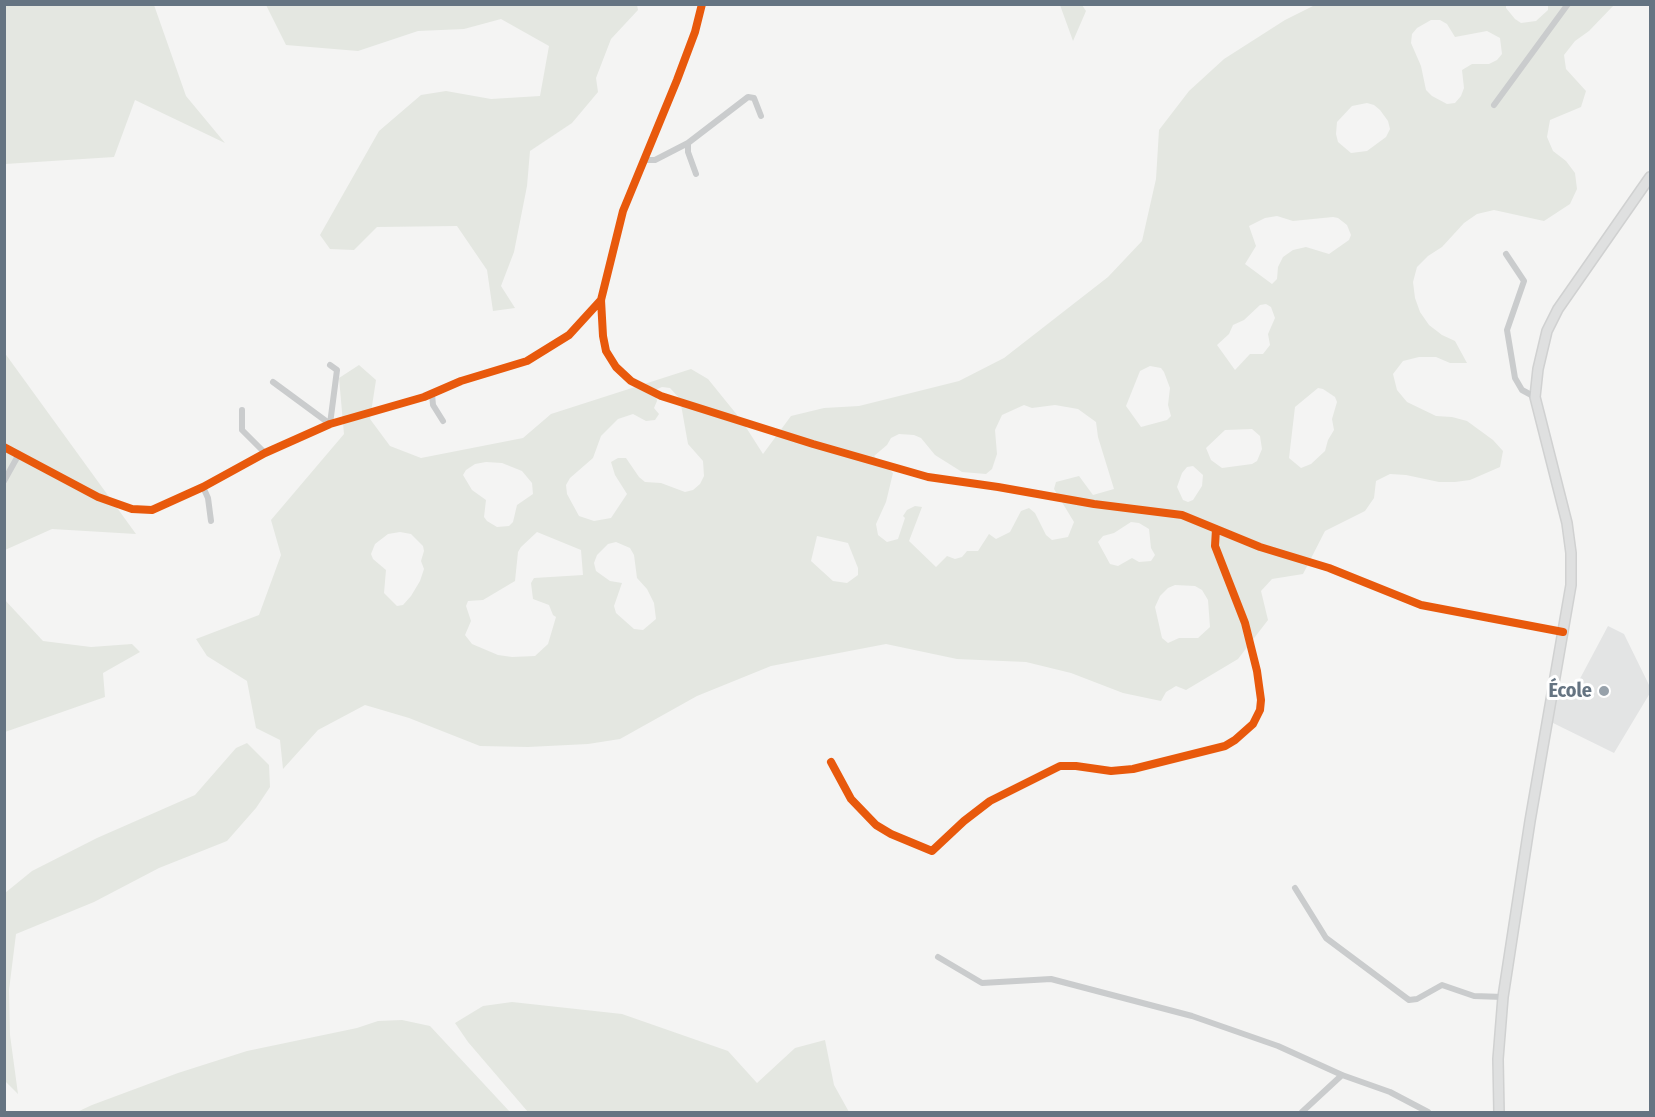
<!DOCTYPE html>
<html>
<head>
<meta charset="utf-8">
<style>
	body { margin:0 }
	#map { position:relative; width:1655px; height:1117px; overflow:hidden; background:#f4f4f3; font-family:"Fira Sans Condensed",sans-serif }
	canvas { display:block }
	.frame { position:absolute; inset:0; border:6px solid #657482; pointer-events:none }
</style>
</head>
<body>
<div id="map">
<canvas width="1655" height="1117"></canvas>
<div class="frame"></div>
</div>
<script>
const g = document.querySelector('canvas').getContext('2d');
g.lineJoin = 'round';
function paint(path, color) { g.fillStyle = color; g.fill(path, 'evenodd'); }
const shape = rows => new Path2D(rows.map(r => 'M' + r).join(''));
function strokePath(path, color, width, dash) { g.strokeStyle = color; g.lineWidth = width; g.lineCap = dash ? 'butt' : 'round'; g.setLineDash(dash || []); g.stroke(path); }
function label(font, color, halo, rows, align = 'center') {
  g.font = font + ' "Fira Sans Condensed",sans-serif'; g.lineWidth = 6; g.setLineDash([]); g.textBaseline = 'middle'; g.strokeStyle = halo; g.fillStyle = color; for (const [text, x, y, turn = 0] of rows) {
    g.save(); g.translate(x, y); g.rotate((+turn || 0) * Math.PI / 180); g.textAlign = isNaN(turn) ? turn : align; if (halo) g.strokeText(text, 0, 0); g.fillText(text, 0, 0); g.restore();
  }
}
paint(shape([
	[1608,626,1624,634,1650,687,1650,693,1614,753,1551,722,1559,683,1575,688]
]), '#e3e4e4');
paint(shape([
	[1506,4,1506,8,1515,19,1521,23,1536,21,1548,10,1548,5,1614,5,1589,31,1575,41,1564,55,1566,69,1586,91,1581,107,1550,120,1547,137,1553,151,1566,161,1575,173,1577,189,1570,204,1544,221,1494,210,1477,214,1464,223,1442,247,1428,256,1417,267,1413,282,1415,298,1420,312,1429,325,1442,335,1455,341,1467,363,1450,363,1436,357,1419,357,1403,361,1393,374,1397,390,1407,402,1436,416,1452,417,1467,421,1493,440,1503,451,1500,467,1470,480,1455,482,1439,482,1406,475,1390,474,1376,481,1374,498,1365,511,1325,531,1303,574,1272,579,1261,591,1268,620,1238,659,1186,690,1176,686,1166,692,1161,701,1123,693,1071,673,1026,662,957,659,886,644,771,666,697,696,620,739,588,744,528,747,480,746,409,718,365,705,318,730,283,769,280,740,256,728,247,681,207,656,196,639,259,615,281,555,271,520,344,434,339,378,359,365,376,380,370,419,390,446,421,458,523,438,551,414,691,369,708,379,742,421,763,454,791,416,824,408,859,406,959,381,1004,358,1108,277,1142,241,1156,179,1159,130,1189,91,1224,59,1285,20,1315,5],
	[1431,20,1440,20,1447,24,1455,37,1487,31,1500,38,1502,54,1497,60,1489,64,1472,64,1462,70,1464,88,1461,96,1455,103,1447,104,1432,96,1426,90,1421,66,1411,43,1412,34,1417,28],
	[1367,103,1374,105,1380,110,1388,121,1390,129,1386,137,1367,151,1351,153,1338,142,1336,134,1337,122,1352,106],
	[1277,216,1293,221,1333,217,1338,218,1347,225,1351,235,1349,240,1329,254,1306,247,1293,250,1283,257,1278,267,1277,279,1272,284,1245,264,1256,246,1249,226,1265,218],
	[1266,304,1271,307,1275,318,1268,334,1270,345,1263,354,1250,354,1235,370,1217,345,1229,334,1233,325,1244,320,1260,305],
	[1150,366,1161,368,1164,372,1170,388,1168,405,1171,416,1167,420,1141,427,1126,406,1140,371],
	[662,387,670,388,680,399,688,444,703,461,704,476,700,484,693,490,685,492,661,483,645,482,639,477,626,458,618,458,611,462,615,475,627,494,611,518,594,521,579,516,567,494,566,485,570,478,593,458,601,436,618,419,633,414,646,421,655,420,659,414,654,408,657,401,655,390],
	[1318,388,1323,389,1335,397,1337,402,1332,419,1334,430,1328,440,1325,451,1311,464,1301,468,1289,458,1295,407],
	[1024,405,1032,408,1055,405,1078,409,1096,422,1098,437,1114,489,1093,495,1079,476,1056,482,1054,489,1074,522,1068,537,1052,540,1046,535,1035,513,1029,508,1021,511,1010,532,996,539,989,534,978,551,967,551,962,557,955,559,947,556,936,567,909,541,922,507,915,506,907,510,903,516,905,518,898,539,887,542,878,535,876,524,886,502,893,473,874,456,887,445,891,438,899,434,914,435,921,438,935,455,962,472,986,474,992,469,997,454,995,430,1002,415],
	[1252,429,1260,436,1262,449,1257,461,1252,464,1222,468,1211,460,1206,448,1225,430],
	[486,462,502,463,522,471,532,483,533,494,517,505,513,522,509,526,497,527,487,521,484,517,486,500,472,490,463,475,466,470,475,464],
	[1193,466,1203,475,1202,486,1193,500,1188,502,1183,500,1177,487,1182,473,1187,467],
	[1131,522,1139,523,1149,529,1151,548,1155,555,1151,561,1139,562,1132,558,1118,566,1110,564,1098,542,1103,536,1114,533],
	[400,532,411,534,423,546,424,551,421,561,424,569,420,581,411,596,403,605,397,606,384,593,386,570,373,559,371,554,375,544,388,534],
	[537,532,581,550,583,575,534,578,531,583,533,599,549,605,553,615,556,617,548,644,535,656,512,657,498,655,472,644,465,635,471,621,466,606,468,601,483,600,515,581,518,552,521,547],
	[817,536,848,543,858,568,858,575,847,583,833,581,811,561],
	[616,542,630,548,634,555,637,578,647,589,654,603,656,619,643,630,634,629,616,613,614,606,622,583,610,581,596,571,594,563,597,555,608,544],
	[1175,585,1195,586,1202,590,1208,600,1210,627,1198,638,1179,638,1168,643,1162,638,1155,607,1160,596,1168,588],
	[4,5,154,5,186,96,225,143,135,100,114,157,5,164],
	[266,5,637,5,638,10,611,39,596,78,598,92,572,123,530,151,527,186,514,252,501,286,515,308,493,311,487,270,457,226,377,227,354,250,330,249,320,235,379,131,421,95,446,91,491,99,540,96,549,46,501,19,464,29,418,31,358,51,286,45],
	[1060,5,1082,5,1086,11,1073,41],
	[4,352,136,534,52,529,5,550],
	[4,599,43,641,91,647,132,644,140,652,103,673,105,697,5,732],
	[247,743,269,765,270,787,256,808,227,841,159,868,94,902,16,934,9,990,10,1035,18,1094,5,1081,5,893,32,871,97,838,195,795,236,748],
	[512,1002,622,1014,728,1051,757,1083,795,1048,825,1040,834,1085,849,1112,528,1112,468,1042,455,1023,483,1006],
	[402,1020,430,1026,510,1112,427,1112,425,1111,398,1111,395,1112,77,1112,92,1105,178,1073,247,1051,357,1028,378,1021]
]), '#e4e7e1');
const secondary = shape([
	[1499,1112,1498,1059,1503,997,1530,821,1571,585,1571,553,1567,523,1535,397,1538,369,1547,331,1558,309,1650,177]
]);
strokePath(secondary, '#d0d1d1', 12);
strokePath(shape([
	[702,4,695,32,677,80,623,211,601,300,603,336,606,351,616,367,631,381,661,396,813,444,928,477,998,487,1094,504,1182,515,1260,547,1329,568,1421,605,1563,632],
	[1494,105,1568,4],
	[688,143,688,152,696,174],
	[645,160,655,160,688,143,748,97,754,98,761,116],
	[1506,254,1524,281,1507,330,1515,378,1522,390,1535,397],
	[330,365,337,370,330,424],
	[273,382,330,424],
	[432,394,433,405,443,421],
	[242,410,242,430,265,453],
	[4,447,98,497,132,509,152,510,203,487,265,453,330,424,424,397,461,381,527,361,569,335,601,300],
	[4,481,19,454],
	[203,487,208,498,211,521],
	[831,762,851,799,876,825,891,834,932,851,964,821,990,801,1060,766,1076,766,1111,771,1133,769,1225,746,1235,740,1253,724,1260,710,1261,700,1257,671,1245,623,1215,546,1216,529],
	[1295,888,1326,938,1409,1000,1417,999,1442,985,1474,996,1503,997],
	[938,957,982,983,1051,979,1192,1016,1278,1046,1342,1075,1390,1092,1428,1112],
	[1302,1112,1342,1075]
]), '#cacccd', 6);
strokePath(secondary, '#dfe0e0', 9);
strokePath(shape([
	[702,4,695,32,677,80,623,211,601,300,603,336,606,351,616,367,631,381,661,396,813,444,928,477,998,487,1094,504,1182,515,1260,547,1329,568,1421,605,1563,632],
	[4,447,98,497,132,509,152,510,203,487,265,453,330,424,424,397,461,381,527,361,569,335,601,300],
	[831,762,851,799,876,825,891,834,932,851,964,821,990,801,1060,766,1076,766,1111,771,1133,769,1225,746,1235,740,1253,724,1260,710,1261,700,1257,671,1245,623,1215,546,1216,529]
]), '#e8590c', 8);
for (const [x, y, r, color] of [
	[1604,691,6,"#97a1aa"]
]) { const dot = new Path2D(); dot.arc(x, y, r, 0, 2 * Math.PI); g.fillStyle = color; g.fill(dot); strokePath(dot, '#fff', 2); }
label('bold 20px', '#657482', '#fff', [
	["École",1592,691]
], 'right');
</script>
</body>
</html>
